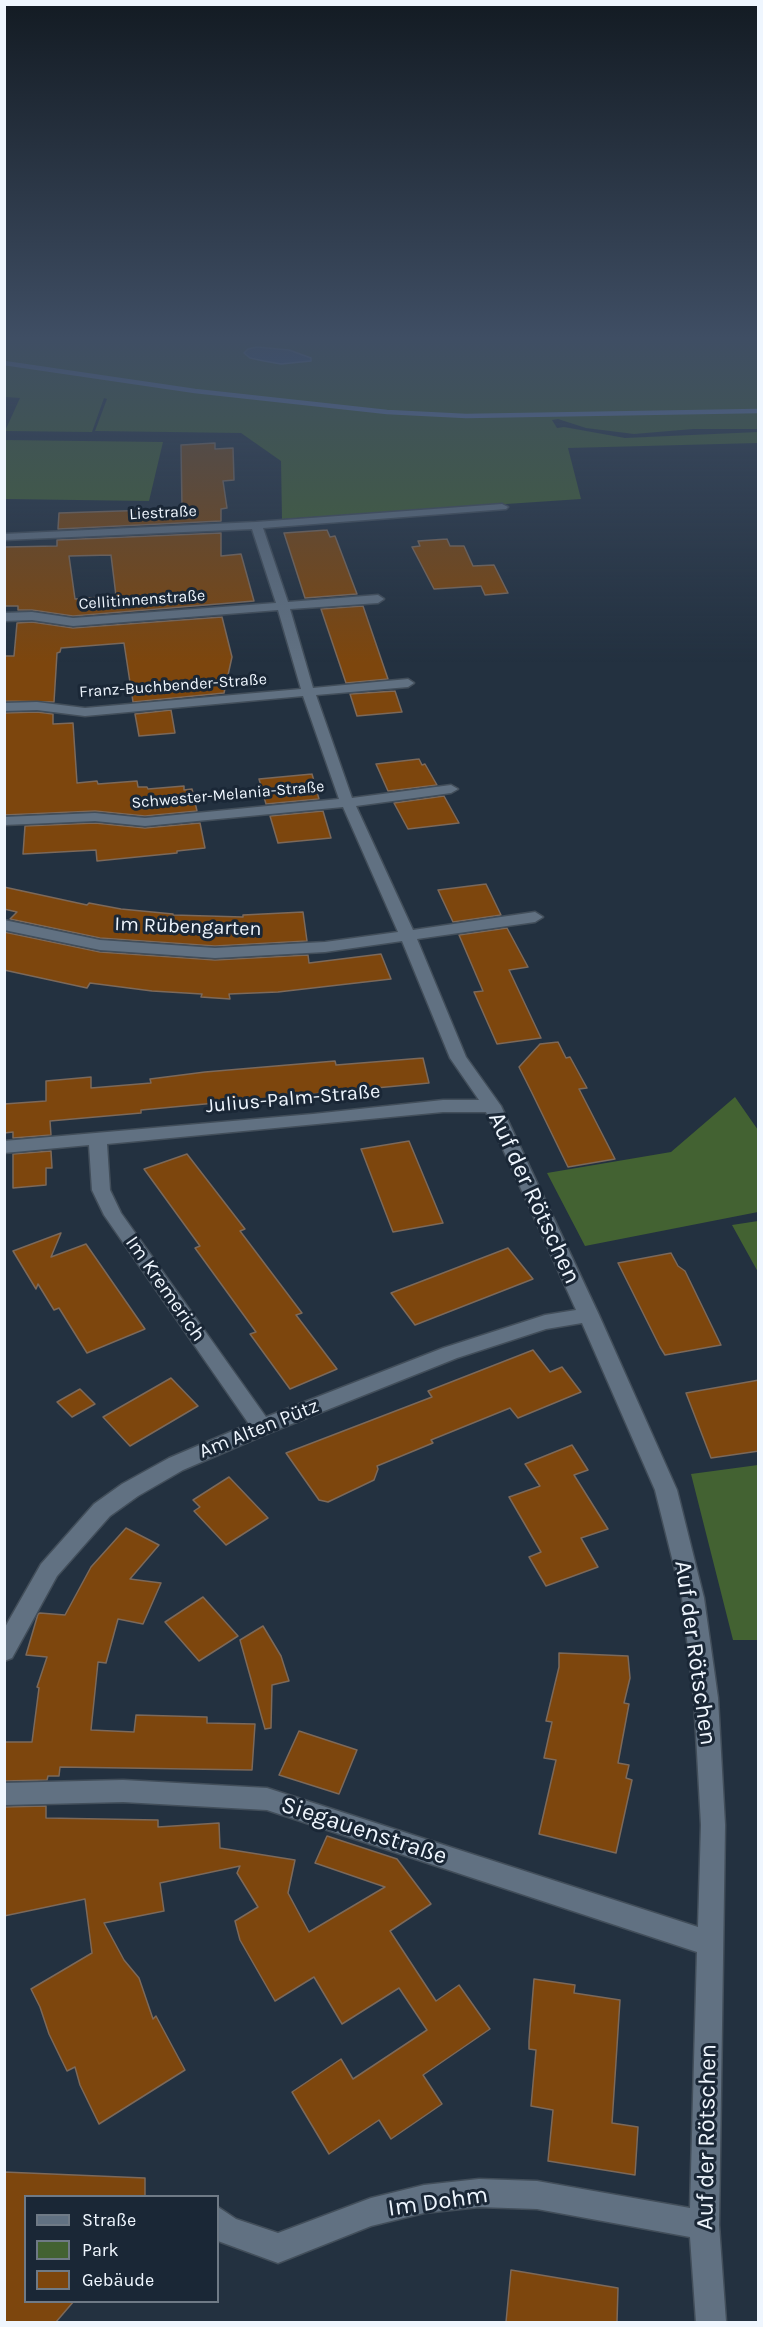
<!DOCTYPE html>
<html>
<head>
<meta charset="utf-8">
<style>
	body { margin:0 }
	#map { position:relative; width:763px; height:2327px; overflow:hidden; background:#233140; font-family:Karla,sans-serif }
	canvas { display:block }
	.frame { position:absolute; inset:0; border:6px solid #eff6fe; pointer-events:none }
	.legend { position:absolute; left:24px; top:2195px; width:195px; height:108px; box-sizing:border-box; background:#1a2736; border:2px solid #6f7a86; margin:0; padding:8px 10px; list-style:none; font-size:18px; color:#eff6fe }
	.legend li { display:flex; align-items:center; gap:12px; height:30px }
	.legend b { width:30px; border:2px solid #6f7a86 }
</style>
</head>
<body>
<div id="map">
<canvas width="763" height="2327"></canvas>
<div class="frame"></div>
<ul class="legend">
<li><b style="height:8px;background:#617182"></b>Straße</li>
<li><b style="height:16px;background:#436232"></b>Park</li>
<li><b style="height:16px;background:#7d460d"></b>Gebäude</li>
</ul>
</div>
<script>
const g = document.querySelector('canvas').getContext('2d');
g.lineJoin = 'round';
function paint(path, color) { g.fillStyle = color; g.fill(path, 'evenodd'); }
const shape = rows => new Path2D(rows.map(r => 'M' + r).join(''));
function strokePath(path, color, width, dash) { g.strokeStyle = color; g.lineWidth = width; g.lineCap = dash ? 'butt' : 'round'; g.setLineDash(dash || []); g.stroke(path); }
function label(font, color, halo, rows, align = 'center') {
  g.font = font + ' Karla,sans-serif'; g.lineWidth = 6; g.setLineDash([]); g.textBaseline = 'middle'; g.strokeStyle = halo; g.fillStyle = color; for (const [text, x, y, turn = 0] of rows) {
    g.save(); g.translate(x, y); g.rotate((+turn || 0) * Math.PI / 180); g.textAlign = isNaN(turn) ? turn : align; if (halo) g.strokeText(text, 0, 0); g.fillText(text, 0, 0); g.restore();
  }
}
paint(shape([
	[5,337,758,337,758,429,693,429,634,434,586,428,558,419,552,420,557,428,564,427,625,438,758,432,758,443,568,448,581,499,282,519,281,461,241,433,95,431,107,399,104,398,92,432,5,431,20,398,5,397],
	[5,440,163,442,149,501,5,499],
	[735,1097,758,1130,758,1212,585,1246,547,1173,671,1152],
	[758,1221,758,1272,732,1225],
	[758,1465,758,1640,733,1640,691,1474]
]), '#436232');
const water = shape([
	[257,347,289,350,311,358,311,361,281,364,264,361,250,358,244,353,248,349,257,347]
]);
paint(water, '#3759a2');
strokePath(water, '#6e88be', 1.5);
strokePath(shape([
	[4,363,195,391,387,412,466,416,758,411]
]), '#6e88be', 4.5);
const building = shape([
	[215,443,215,449,233,448,234,480,223,481,227,508,221,509,221,521,58,529,59,513,182,509,181,445,215,443],
	[327,530,330,537,335,536,357,594,305,598,284,533,327,530],
	[221,533,221,556,241,554,254,601,73,616,32,610,18,610,18,606,4,606,4,547,57,546,57,540,221,533],
	[111,555,116,596,75,599,69,556,111,555],
	[447,539,450,546,464,546,473,566,494,565,508,593,485,595,481,586,434,589,412,547,420,546,418,541,447,539],
	[363,606,388,679,346,683,321,609,363,606],
	[222,617,232,657,224,693,133,702,124,643,61,648,60,652,57,653,54,702,4,701,4,656,14,656,17,623,32,622,73,628,222,617],
	[395,691,402,712,357,716,350,694,395,691],
	[171,710,175,733,139,736,135,714,171,710],
	[37,712,53,714,53,724,73,723,77,783,97,781,98,784,137,781,138,787,147,787,148,789,184,786,184,790,192,789,197,811,145,816,95,811,4,815,4,713,37,712],
	[419,759,422,765,425,764,437,785,388,791,376,764,419,759],
	[312,774,319,799,266,804,259,779,312,774],
	[444,796,459,823,408,829,394,803,444,796],
	[323,811,331,838,278,843,270,816,323,811],
	[95,823,145,828,200,823,205,848,177,851,177,853,97,861,96,850,23,854,25,826,95,823],
	[486,884,501,915,453,922,438,890,486,884],
	[4,887,87,905,89,903,121,909,173,914,173,915,243,917,243,915,303,912,307,941,215,946,100,938,10,919,17,912,4,909,4,887],
	[507,928,528,967,509,970,541,1038,497,1044,474,992,483,991,459,935,507,928],
	[4,932,100,952,215,960,308,955,309,963,381,954,391,979,278,992,229,994,230,999,201,997,202,994,152,991,90,983,87,988,4,970,4,932],
	[558,1042,566,1058,570,1057,587,1088,579,1089,615,1159,568,1167,531,1091,519,1067,540,1044,558,1042],
	[423,1058,429,1083,141,1110,141,1113,50,1121,51,1135,13,1138,13,1132,4,1133,4,1104,46,1101,46,1081,91,1077,91,1088,151,1083,150,1079,205,1072,335,1061,336,1065,423,1058],
	[409,1141,443,1223,393,1232,361,1149,409,1141],
	[51,1151,52,1168,46,1168,46,1185,13,1188,13,1154,51,1151],
	[187,1154,245,1229,240,1231,302,1313,296,1315,337,1369,290,1389,250,1334,256,1332,195,1248,200,1246,144,1169,187,1154],
	[61,1233,51,1257,86,1244,145,1329,87,1353,59,1308,54,1310,38,1284,36,1289,13,1251,61,1233],
	[508,1248,533,1279,415,1325,391,1293,508,1248],
	[671,1253,678,1266,685,1271,721,1345,665,1355,660,1347,618,1263,671,1253],
	[533,1350,550,1372,562,1367,581,1392,518,1418,510,1408,431,1440,433,1443,377,1466,378,1469,374,1480,328,1502,319,1500,286,1453,432,1397,428,1391,533,1350],
	[171,1378,198,1406,130,1446,103,1417,171,1378],
	[759,1380,759,1451,711,1458,686,1393,759,1380],
	[80,1389,95,1404,72,1417,57,1402,80,1389],
	[572,1445,588,1470,574,1475,608,1529,581,1538,598,1567,546,1586,529,1557,541,1552,509,1497,540,1486,525,1464,572,1445],
	[229,1477,268,1518,226,1545,194,1511,200,1507,193,1500,229,1477],
	[126,1528,159,1545,130,1579,161,1583,143,1624,118,1619,106,1663,98,1662,91,1730,134,1732,136,1715,207,1717,207,1723,255,1724,252,1770,60,1767,59,1776,48,1776,47,1780,4,1781,4,1742,32,1742,39,1688,37,1687,47,1657,26,1655,38,1614,40,1613,65,1615,91,1567,126,1528],
	[203,1597,238,1636,199,1661,165,1622,203,1597],
	[263,1626,281,1656,289,1681,272,1685,271,1728,265,1729,240,1640,263,1626],
	[559,1653,628,1656,630,1678,624,1703,629,1704,618,1763,629,1765,626,1778,632,1780,616,1853,539,1834,556,1760,544,1758,552,1722,546,1721,559,1667,559,1653],
	[299,1731,357,1750,339,1794,279,1775,299,1731],
	[46,1806,46,1818,158,1820,158,1827,219,1823,220,1848,295,1860,288,1893,309,1932,385,1887,315,1863,327,1836,397,1859,431,1904,390,1931,436,2001,459,1985,490,2029,423,2075,442,2104,391,2139,379,2120,329,2154,292,2092,341,2059,353,2079,427,2030,399,1988,342,2024,314,1977,275,2001,240,1940,235,1921,258,1907,237,1873,240,1866,160,1883,164,1911,104,1923,124,1960,139,1978,153,2019,156,2016,185,2070,99,2124,80,2085,75,2067,67,2071,49,2034,40,2007,31,1989,92,1953,85,1899,4,1916,4,1807,46,1806],
	[534,1979,575,1985,574,1993,620,2000,612,2123,638,2127,635,2175,548,2161,553,2110,531,2106,536,2050,529,2049,529,2041,534,1979],
	[4,2172,145,2178,145,2196,26,2196,26,2301,74,2301,56,2322,4,2322,4,2172],
	[511,2270,618,2288,617,2322,506,2322,511,2270]
]);
paint(building, '#7d460d');
strokePath(building, '#7c695a', 1.5);
const street = shape([
	[502,504,508,507,506,509,263,528,288,602,378,595,384,599,378,603,290,609,313,688,408,679,414,683,408,687,316,695,352,798,451,785,458,789,451,793,356,806,413,930,535,912,543,917,535,922,417,939,466,1057,501,1106,599,1315,677,1490,704,1598,718,1698,725,1825,719,2225,726,2322,696,2322,690,2237,537,2209,479,2207,424,2213,371,2226,278,2263,218,2241,218,2207,236,2219,278,2233,371,2198,424,2185,479,2179,537,2181,690,2208,697,1952,267,1810,123,1802,4,1805,4,1783,123,1780,267,1788,698,1927,701,1825,694,1698,682,1598,655,1490,582,1323,546,1329,457,1358,269,1433,183,1470,138,1496,110,1516,57,1576,12,1658,4,1661,4,1629,41,1564,94,1504,122,1484,169,1458,249,1424,104,1215,92,1190,89,1145,4,1153,4,1141,313,1114,443,1100,479,1100,450,1058,402,941,325,952,215,958,100,950,4,930,4,920,100,940,215,948,325,942,398,932,343,807,145,826,95,821,4,825,4,817,95,813,145,818,339,799,303,696,85,716,37,710,4,711,4,703,37,702,85,708,301,689,278,610,73,626,32,620,4,621,4,613,32,612,73,618,276,603,252,529,4,540,4,534,256,522,502,504],
	[443,1112,486,1112,576,1310,545,1315,443,1348,266,1417,121,1213,110,1190,107,1144,443,1112]
]);
strokePath(street, '#424e5a', 3);
paint(street, '#617182');
const sky = g.createLinearGradient(0, 0, 0, 663);
sky.addColorStop(0, '#131b23');
sky.addColorStop(0.51, '#3f4e64');
sky.addColorStop(1, '#3f4e6400');
g.fillStyle = sky;
g.fillRect(0, 0, 763, 663);
label('16px', '#eff6fe', '#1a2736', [
	["Liestraße",163,513,-3],
	["Cellitinnenstraße",142,600,-4],
	["Franz-Buchbender-Straße",173,686,-4],
	["Schwester-Melania-Straße",228,795,-5]
]);
label('20px', '#eff6fe', '#1a2736', [
	["Im Rübengarten",188,927,2],
	["Julius-Palm-Straße",293,1099,-5],
	["Im Kremerich",165,1289,55],
	["Am Alten Pütz",259,1429,-22]
]);
label('24px', '#eff6fe', '#1a2736', [
	["Auf der Rötschen",534,1198,65],
	["Auf der Rötschen",695,1653,82],
	["Siegauenstraße",364,1831,18],
	["Auf der Rötschen",707,2137,-89],
	["Im Dohm",438,2202,-8]
]);
</script>
</body>
</html>
